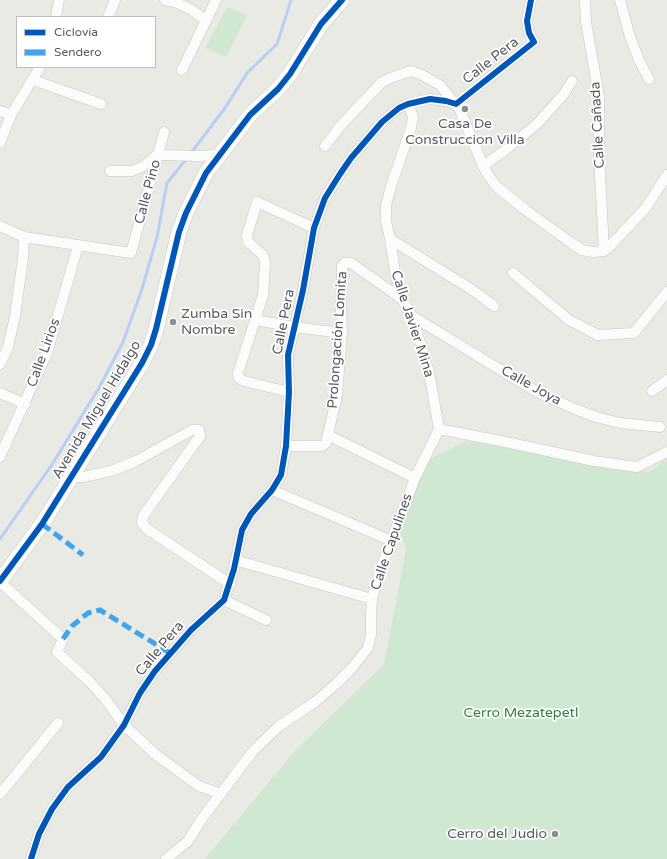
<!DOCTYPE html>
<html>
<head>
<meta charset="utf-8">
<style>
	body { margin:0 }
	#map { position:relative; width:667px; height:859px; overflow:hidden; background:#eaeae4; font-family:"Varela Round",sans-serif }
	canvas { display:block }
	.legend { position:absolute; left:16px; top:16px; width:140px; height:52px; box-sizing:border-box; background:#fff; border:1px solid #bdbec1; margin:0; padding:5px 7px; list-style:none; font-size:12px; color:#595c63 }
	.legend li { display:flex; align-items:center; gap:8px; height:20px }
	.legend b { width:20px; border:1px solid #bdbec1 }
</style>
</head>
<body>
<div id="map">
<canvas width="667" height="859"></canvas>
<ul class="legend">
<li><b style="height:5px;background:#0057b8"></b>Ciclovía</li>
<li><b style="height:5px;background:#40a5ee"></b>Sendero</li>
</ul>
</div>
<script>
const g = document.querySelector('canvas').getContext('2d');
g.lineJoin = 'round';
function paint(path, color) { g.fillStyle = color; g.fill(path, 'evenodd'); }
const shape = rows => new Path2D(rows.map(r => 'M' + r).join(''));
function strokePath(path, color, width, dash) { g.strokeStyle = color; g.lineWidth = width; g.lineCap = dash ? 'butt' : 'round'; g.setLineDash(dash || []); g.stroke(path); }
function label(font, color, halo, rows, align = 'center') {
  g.font = font + ' "Varela Round",sans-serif'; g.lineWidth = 3.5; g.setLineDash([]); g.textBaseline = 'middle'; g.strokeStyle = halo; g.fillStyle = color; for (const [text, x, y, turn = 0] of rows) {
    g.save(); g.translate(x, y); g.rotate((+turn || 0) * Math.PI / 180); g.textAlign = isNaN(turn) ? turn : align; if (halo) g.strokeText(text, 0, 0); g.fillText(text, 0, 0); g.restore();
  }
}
paint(shape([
	[227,7,247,15,226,57,205,48],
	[467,441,649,472,667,459,667,859,205,859,295,751,384,664,406,549,399,528,424,462]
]), '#d0e8d2');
strokePath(shape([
	[191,153,225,108,247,73,277,44,291,0],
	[0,539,51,466,99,388,123,342,142,289,157,237,167,183,187,158]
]), '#b6cff7', 3);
const street = shape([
	[165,0,177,3,192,10,206,21],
	[585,0,586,22,599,96,599,154,604,251],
	[620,0,630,37,639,60,649,79],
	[56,17,59,0],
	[108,17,115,0],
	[182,70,216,0],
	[33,80,101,104],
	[408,104,413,117,411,128,391,186,386,205,386,221,390,239,395,272,402,299,412,316,429,372,439,429],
	[0,111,11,115],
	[0,143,11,115,40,67],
	[325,146,342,124,382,82,393,77,411,71,422,75,440,85,460,110,483,166,488,175,496,186,527,211,570,242,582,250,593,252,604,251,608,248,645,209,667,175],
	[483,166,504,151,537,124,564,94,572,81],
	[110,171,132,171,144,166,157,155,200,156,220,154],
	[0,226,24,237,131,253,164,132],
	[390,239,471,289,494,306],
	[513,273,569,320,598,335,634,333,667,292],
	[412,316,537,392,575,409,596,417,620,423,660,427],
	[255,320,294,327,342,333],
	[0,364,8,347,15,316,23,258,24,237],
	[652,391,667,380],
	[289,392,244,381,239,378,238,373,263,295,265,262,263,255,248,242,247,235,257,202,314,228],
	[0,393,25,404],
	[439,429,501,441,594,461,637,467,667,452],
	[328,435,415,478],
	[286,446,322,446,326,443,337,395,342,333,341,310,342,266,345,263,351,263,402,299],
	[0,457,47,353,78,246],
	[71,477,83,477,111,471,136,461,192,430,199,430,200,436,143,516,142,523,147,529,230,584],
	[272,490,392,541],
	[235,560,372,599],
	[0,582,63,639,57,652,90,682,106,700,124,725,155,754,185,776,199,786,221,794],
	[224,600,266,620],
	[0,794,58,723],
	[31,859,39,834,52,809,68,787,101,757,124,725,140,693,155,671,191,630,224,600,234,569,242,530,251,514,272,490,281,475,286,446,289,392,288,355,303,290,314,228,325,198,340,174,351,158,382,122,399,108,408,104,430,99,446,101,456,104,534,42,529,33,527,21,531,0],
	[166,859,188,841,201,820,253,751,279,726,315,702,336,684,352,668,368,648,371,635,371,614,372,599,379,573,415,478,439,429]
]);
const secondary = shape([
	[0,581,42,524,142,363,151,345,156,329,179,232,186,213,206,173,250,115,278,89,290,74,321,24,342,0]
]);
strokePath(street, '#c6c6c5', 11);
strokePath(secondary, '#c7c8c8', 16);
strokePath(street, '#fcfcfb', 10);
strokePath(secondary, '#fcfcfb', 15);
strokePath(shape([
	[42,524,83,555],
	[63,639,72,626,88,613,100,610,170,653]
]), '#40a5ee', 5, [10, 5]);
strokePath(shape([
	[0,581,42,524,142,363,151,345,156,329,179,232,186,213,206,173,250,115,278,89,290,74,321,24,342,0],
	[31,859,39,834,52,809,68,787,101,757,124,725,140,693,155,671,191,630,224,600,234,569,242,530,251,514,272,490,281,475,286,446,289,392,288,355,303,290,314,228,325,198,340,174,351,158,382,122,399,108,408,104,430,99,446,101,456,104,534,42,529,33,527,21,531,0]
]), '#0057b8', 6);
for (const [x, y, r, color] of [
	[465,109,4,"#8c8e90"],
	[173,322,4,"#8c8e90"],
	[555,834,4,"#8c8e90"]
]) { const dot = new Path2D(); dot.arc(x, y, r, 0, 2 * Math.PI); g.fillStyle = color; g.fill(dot); strokePath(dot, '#fff', 1.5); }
label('14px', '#595c63', '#fff', [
	["Calle Pera",491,61,-38],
	["Calle Cañada",598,125,-93],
	["Calle Pino",148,192,-75],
	["Calle Pera",284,322,-79],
	["Calle Javier Mina",412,324,72],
	["Prolongación Lomita",338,340,-86],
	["Calle Lirios",44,353,-70],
	["Calle Joya",531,386,29],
	["Avenida Miguel Hidalgo",97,410,-59],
	["Calle Capulines",392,542,-71],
	["Calle Pera",160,649,-50]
]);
label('14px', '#595c63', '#fff', [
	["Casa De",465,124],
	["Construccion Villa",465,140],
	["Zumba Sin",181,314,"left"],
	["Nombre",181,330,"left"],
	["Cerro del Judio",547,834,"right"]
]);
label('14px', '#2f8444', '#fff', [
	["Cerro Mezatepetl",521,713]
]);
</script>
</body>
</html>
